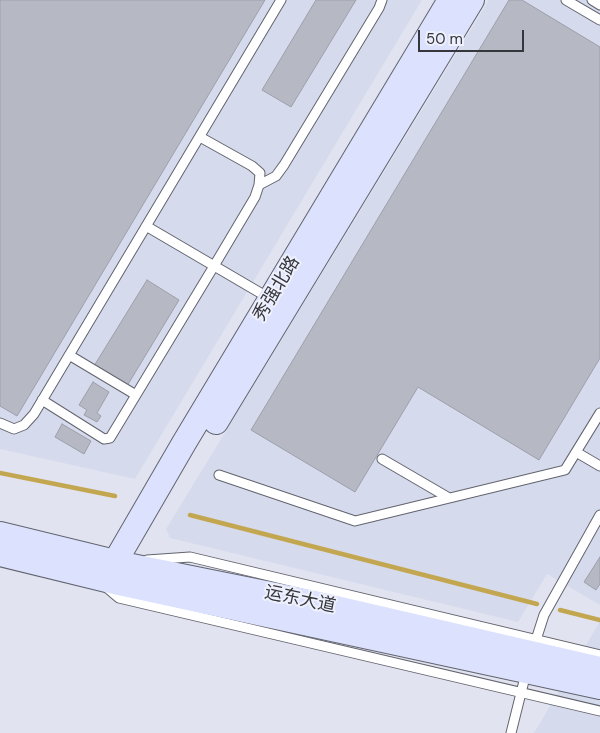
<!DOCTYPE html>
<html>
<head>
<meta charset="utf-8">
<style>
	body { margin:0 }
	#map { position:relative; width:600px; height:733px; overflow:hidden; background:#e1e4f0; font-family:"DM Sans",sans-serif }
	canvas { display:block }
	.scale { position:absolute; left:418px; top:30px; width:106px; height:22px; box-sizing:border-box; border:2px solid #36373c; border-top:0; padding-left:6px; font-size:15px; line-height:18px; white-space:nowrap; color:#36373c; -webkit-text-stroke:4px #eef1fd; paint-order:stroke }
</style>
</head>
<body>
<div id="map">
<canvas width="600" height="733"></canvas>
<div class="scale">50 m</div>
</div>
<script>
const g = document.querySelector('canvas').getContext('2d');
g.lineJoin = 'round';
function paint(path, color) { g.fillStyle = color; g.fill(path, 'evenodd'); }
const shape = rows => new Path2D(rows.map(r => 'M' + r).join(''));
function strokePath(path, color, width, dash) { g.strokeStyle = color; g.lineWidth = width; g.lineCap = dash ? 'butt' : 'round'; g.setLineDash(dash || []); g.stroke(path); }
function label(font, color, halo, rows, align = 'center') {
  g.font = font + ' "DM Sans","Noto Sans SC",sans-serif'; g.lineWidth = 4; g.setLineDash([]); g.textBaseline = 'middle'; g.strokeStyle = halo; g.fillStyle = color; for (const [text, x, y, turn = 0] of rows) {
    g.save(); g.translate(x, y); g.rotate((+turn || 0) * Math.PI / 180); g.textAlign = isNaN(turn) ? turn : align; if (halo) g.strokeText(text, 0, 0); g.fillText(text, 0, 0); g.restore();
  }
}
paint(shape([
	[0,0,422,0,135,479,0,449],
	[489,0,600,0,600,605,547,574,518,622,170,538,166,529],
	[600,621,600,733,534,733]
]), '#d6daed');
strokePath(shape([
	[0,473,115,496],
	[190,515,537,604],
	[560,610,600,620]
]), '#c3a750', 4.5);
const building = shape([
	[0,0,265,0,17,416,0,406,0,0],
	[316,0,356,0,291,107,262,90,316,0],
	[509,0,522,0,600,47,600,358,539,460,418,387,355,492,251,430,509,0],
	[147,280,179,300,127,386,94,366,147,280],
	[93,382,109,392,97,413,101,416,97,422,84,415,87,410,79,405,93,382],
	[62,424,91,441,84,454,55,437,62,424],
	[600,557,600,584,596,590,584,582,600,557]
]);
paint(building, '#b6b9c4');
strokePath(building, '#9d9fab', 1);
const lane = shape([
	[566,0,600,20],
	[592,0,600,5],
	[259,185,276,176,284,165,379,8,382,0],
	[146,226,269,298],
	[69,355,136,395],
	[42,400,104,439,110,438,214,266,255,197,259,185,260,173,252,166,200,137],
	[0,423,14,429,24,425,34,414,281,0],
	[576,452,600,466],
	[382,459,449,498],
	[219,475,355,521,565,470,600,413],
	[147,560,190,557,600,655],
	[106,587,119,598,600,711],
	[534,646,544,615,600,515],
	[511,733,526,673]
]);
const secondary = shape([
	[216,422,472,0],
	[0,534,127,565,310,602,600,669],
	[0,554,119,583,600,687],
	[108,580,115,562,184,443,450,0]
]);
strokePath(lane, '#62646e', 11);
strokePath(secondary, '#62646e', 26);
strokePath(lane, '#fff', 9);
strokePath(secondary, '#dce1fe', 24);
label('18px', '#36373c', '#eef1fd', [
	["秀强北路",277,289,-59],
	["运东大道",300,600,12]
]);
</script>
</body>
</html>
